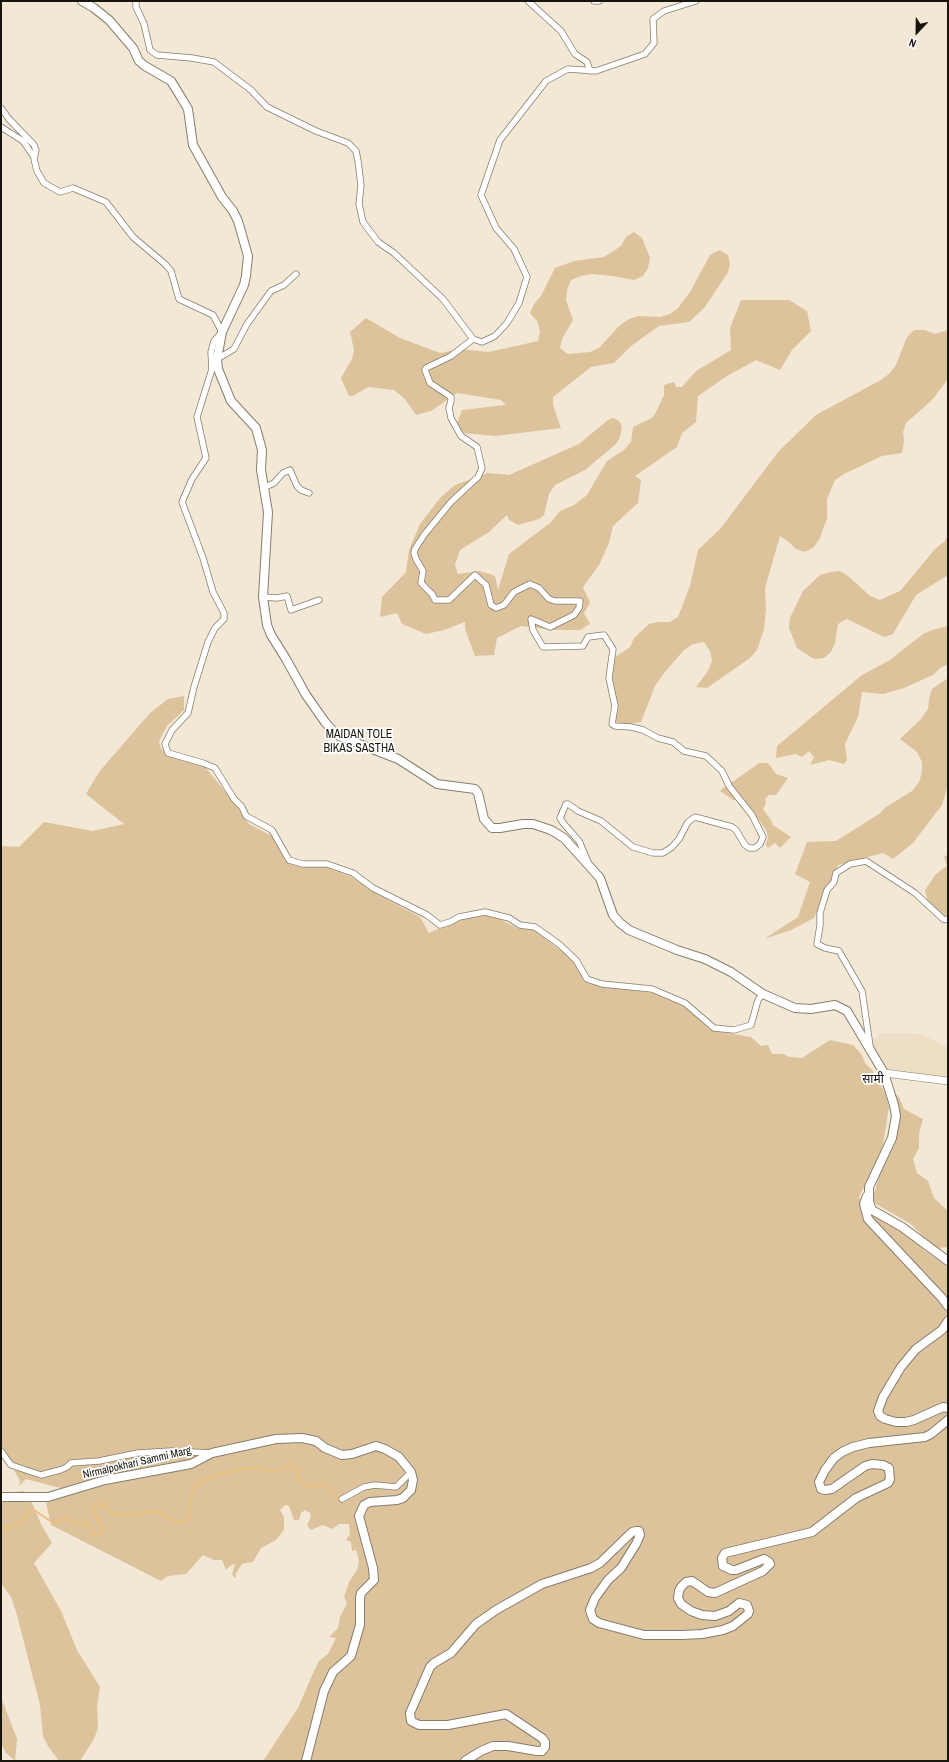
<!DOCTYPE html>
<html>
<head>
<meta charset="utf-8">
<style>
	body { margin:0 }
	#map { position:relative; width:949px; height:1762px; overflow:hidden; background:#f3e7d5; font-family:"Archivo Narrow",sans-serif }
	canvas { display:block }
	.frame { position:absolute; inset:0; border:2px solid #18140e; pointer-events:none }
	.north { position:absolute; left:897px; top:12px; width:40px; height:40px; -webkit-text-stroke:3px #fff; paint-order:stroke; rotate:202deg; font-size:11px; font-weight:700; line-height:16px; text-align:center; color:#18140e }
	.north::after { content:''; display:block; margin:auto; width:14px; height:18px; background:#18140e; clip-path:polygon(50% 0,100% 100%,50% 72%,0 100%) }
</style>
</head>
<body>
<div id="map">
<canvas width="949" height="1762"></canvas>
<div class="frame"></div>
<div class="north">N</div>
</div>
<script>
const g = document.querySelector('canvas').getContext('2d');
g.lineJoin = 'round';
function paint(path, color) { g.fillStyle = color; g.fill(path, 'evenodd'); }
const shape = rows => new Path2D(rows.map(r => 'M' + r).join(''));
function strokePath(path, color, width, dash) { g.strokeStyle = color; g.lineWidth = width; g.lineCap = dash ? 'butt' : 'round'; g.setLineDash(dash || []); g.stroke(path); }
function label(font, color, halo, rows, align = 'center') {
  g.font = font + ' "Archivo Narrow","Noto Sans Devanagari",sans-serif'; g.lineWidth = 3.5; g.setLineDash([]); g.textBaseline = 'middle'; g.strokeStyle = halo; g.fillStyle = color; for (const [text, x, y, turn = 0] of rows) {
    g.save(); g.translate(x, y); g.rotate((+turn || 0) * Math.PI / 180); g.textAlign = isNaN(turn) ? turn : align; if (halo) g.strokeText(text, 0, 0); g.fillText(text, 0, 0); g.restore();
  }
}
paint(shape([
	[880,1033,920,1034,948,1047,948,1078,892,1078,871,1044]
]), '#eedec5');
paint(shape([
	[634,232,642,238,650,258,648,268,643,276,634,280,613,276,592,274,581,276,571,280,567,290,566,300,573,320,562,339,560,348,568,354,590,352,599,348,620,325,629,319,638,316,660,317,670,314,678,308,690,292,710,255,719,250,728,255,730,265,727,274,704,308,689,322,659,326,631,346,614,363,591,367,553,397,553,405,561,428,495,436,454,432,462,410,506,405,501,400,457,393,431,411,416,415,405,399,394,390,368,387,353,396,349,396,341,378,352,359,354,350,350,332,366,318,400,338,440,353,460,349,489,352,538,341,540,331,537,321,530,313,534,304,541,296,555,268,574,261,604,257,621,246,626,237],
	[741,300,789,300,807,311,811,331,792,350,780,370,756,360,727,376,698,396,696,422,682,433,677,447,635,476,641,480,638,503,613,526,609,543,599,565,583,587,590,603,584,613,590,624,580,630,553,630,521,626,497,638,494,655,475,656,465,629,465,622,444,630,426,634,402,624,397,613,380,617,382,597,406,572,409,550,420,524,440,498,455,485,488,473,509,475,579,444,608,420,613,418,618,420,621,424,622,429,619,439,616,444,585,470,555,485,549,494,544,515,539,519,518,525,509,520,507,515,489,532,460,550,455,565,458,574,479,571,490,574,495,576,498,590,509,554,550,523,560,511,574,505,587,495,607,461,624,450,631,442,633,427,652,418,655,414,664,395,664,385,674,382,676,387,682,387,696,371,731,350,730,328],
	[914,330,925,330,935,334,948,330,948,379,932,400,906,423,903,432,904,442,902,453,882,456,844,474,835,480,827,499,827,518,820,538,814,547,805,552,796,549,789,542,780,536,765,588,766,609,764,629,757,650,750,658,707,688,696,687,708,671,712,661,710,651,704,642,693,644,684,650,664,673,655,686,641,722,629,724,619,724,615,720,611,679,614,658,630,647,634,638,649,624,659,622,670,622,678,617,690,586,698,550,720,529,779,451,816,415,881,380,890,373,896,365,907,337],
	[948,535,948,575,916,595,893,634,884,637,847,619,838,624,835,643,831,652,824,658,814,659,797,648,789,628,790,618,803,591,820,575,830,572,840,571,848,576,870,596,880,600,900,591,936,548,945,541],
	[948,626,948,664,940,668,933,675,904,688,883,694,862,692,858,717,845,744,847,760,844,764,829,760,810,765,814,757,809,751,802,757,796,754,776,758,777,746,862,675,890,660,923,634,932,630],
	[948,678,948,785,942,805,913,843,893,859,883,853,838,865,814,918,791,930,764,939,798,917,810,882,795,874,807,842,836,841,879,814,886,807,912,791,919,782,922,772,922,762,917,752,900,739,921,719,928,709,929,699,932,689],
	[184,696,184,710,167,726,159,741,161,749,205,767,233,801,249,824,272,836,286,862,325,867,352,877,379,895,420,917,429,933,462,918,492,915,517,928,533,929,572,959,587,983,653,993,686,1007,710,1030,751,1037,761,1046,768,1045,772,1054,783,1054,790,1057,802,1058,830,1040,853,1045,862,1055,865,1063,873,1071,885,1093,889,1107,882,1151,859,1197,864,1205,910,1236,925,1251,948,1267,948,1761,263,1761,298,1708,314,1671,319,1661,328,1654,336,1638,329,1637,338,1628,340,1617,347,1603,344,1597,349,1582,357,1570,359,1561,356,1550,352,1551,351,1542,346,1540,350,1534,349,1524,339,1524,332,1529,323,1525,311,1530,307,1525,311,1517,310,1513,305,1510,301,1513,299,1520,294,1520,289,1506,285,1505,280,1510,284,1517,284,1530,276,1540,261,1548,253,1562,242,1564,236,1573,236,1578,232,1575,235,1563,230,1566,226,1570,222,1560,214,1560,203,1555,186,1574,168,1576,161,1581,51,1525,46,1503,57,1498,64,1489,26,1479,19,1486,20,1481,15,1472,14,1464,1,1454,1,846,19,847,44,822,93,831,124,824,86,794,99,772,150,713,168,699],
	[759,763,768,763,776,774,788,778,776,795,769,795,765,799,766,803,763,809,771,820,773,825,791,837,780,848,775,843,768,848,766,845,768,837,766,830,745,801,733,800,720,791,730,782,734,781],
	[948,855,948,918,941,915,928,902,925,890,936,874,947,866,944,856],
	[894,1093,899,1097,904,1109,923,1119,919,1133,919,1148,913,1159,917,1173,928,1181,934,1198,948,1211,948,1247,937,1248,931,1244,911,1224,876,1204,873,1199,879,1175,894,1140],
	[23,1491,28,1494,41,1524,52,1543,34,1563,61,1611,77,1650,100,1687,97,1707,98,1728,94,1739,80,1761,59,1761,48,1746,43,1736,40,1705,17,1615,11,1597,1,1583,1,1494],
	[1,1697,17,1739,15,1761,6,1753,1,1744]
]), '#ddc39c');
strokePath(shape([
	[1,1530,24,1521,29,1510,34,1510,52,1522,66,1519,76,1524,89,1523,91,1534,98,1535,102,1530,93,1510,95,1505,99,1503,106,1506,110,1512,120,1516,159,1511,168,1519,180,1522,186,1521,191,1510,191,1497,196,1483,217,1475,249,1468,260,1467,271,1472,283,1470,288,1465,298,1469,298,1478,306,1487,324,1484,336,1497,341,1499]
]), '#ebc17d', 2);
const minor = shape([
	[136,1,136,7,144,24,150,50,157,55,192,58,214,62,251,90,267,107,316,131,348,143,356,151,358,161,361,185,359,204,363,222,378,242,394,253,443,299,473,339,482,342,495,336,507,323,519,303,527,277,514,249,496,228,481,195,500,140,546,81,568,69,596,71,645,54,654,43,653,19,664,11,696,1],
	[528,1,561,31,575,54,587,62,590,71],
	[594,1,599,1],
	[1,108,9,119,34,145,36,150,34,159,37,171,44,183,60,192,73,188,106,202,133,237,165,264,171,271,179,299,213,315,222,332,214,341,211,352,212,369,197,417,206,458,192,479,182,502,203,558,213,592,224,613,224,619,215,628,208,642,194,687,188,713,172,730,165,744,168,753,203,763,215,768,234,799,242,807,246,816,272,830,289,860,303,864,327,864,353,873,373,888,427,915,440,925,450,922,459,917,485,912,509,918,520,925,535,927,559,944,576,960,587,979,602,984,652,989,685,1003,714,1028,734,1030,751,1025,758,1000,763,994],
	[1,127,23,141,34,157],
	[473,339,451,356,426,368,425,370,430,383,451,397,451,401,449,408,451,418,461,436,477,447,482,468,478,477,451,502,424,535,415,549,414,553,416,559,423,571,421,583,432,594,435,600,449,600,475,575,486,585,491,605,496,608,504,605,514,592,530,584,539,588,549,599,555,601,580,601,579,608,574,615,550,627,531,619,533,630,543,647,583,646,588,637,604,635,613,649,609,678,615,706,612,724,615,726,631,727,643,730,658,738,673,742,684,751,706,756,722,771,729,786,752,815,763,837,760,844,755,848,749,848,745,845,736,830,732,827,695,817,688,822,679,839,672,847,663,853,653,853,633,847,601,821,578,811,568,804,566,804,560,818,564,824,579,841,588,862],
	[217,359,234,349,247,324,271,291,284,285,296,274],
	[263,488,274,483,283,473,290,470,297,486,301,490,309,493],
	[263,597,277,598,287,596,291,610,319,600],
	[870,1046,862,991,839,951,825,948,817,944,820,925,820,913,827,890,834,882,836,873,850,864,866,861,915,893,943,919,948,920],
	[1,1451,11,1465,41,1475,60,1470,67,1467,71,1463,99,1461,138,1453,171,1451,212,1453],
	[342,1499,364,1487,375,1485,396,1487,411,1472]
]);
const tertiary = shape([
	[884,1073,948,1081]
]);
const secondary = shape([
	[82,1,94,8,109,20,133,48,139,61,145,66,171,81,176,89,188,109,193,145,222,197,233,211,238,221,248,256,246,276,244,285,222,332,217,359,218,369,231,401,256,428,262,450,261,470,268,512,263,597,267,625,271,635,286,659,306,695,325,722,333,731,339,736,398,759,437,784,475,789,478,793,484,819,492,828,500,828,523,824,533,824,551,830,564,838,600,878,613,915,620,923,629,930,677,950,705,959,731,972,763,994,795,1008,811,1009,835,1005,847,1011,884,1073,894,1105,896,1116,892,1138,869,1187,869,1202,872,1210,902,1227,948,1261],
	[867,1196,864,1204,868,1219,941,1297,948,1306],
	[948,1321,942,1330,916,1349,901,1367,883,1397,878,1411,880,1416,885,1419,896,1422,906,1422,914,1420,943,1407,948,1408],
	[1,1497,48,1497,105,1480,191,1464,212,1453,276,1439,302,1438,316,1441,325,1448,342,1455,352,1454,376,1446,385,1449,399,1457,411,1472,413,1480,411,1490,403,1498,397,1500,370,1502,364,1505,359,1516,373,1568,374,1580,361,1593,360,1598,360,1625,351,1656,333,1672,324,1691,306,1761],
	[465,1761,481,1751,493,1746,508,1746,537,1751,542,1751,545,1747,545,1742,542,1738,506,1714,448,1725,419,1725,411,1721,410,1713,430,1667,434,1663,451,1653,476,1624,496,1610,542,1584,591,1568,600,1563,632,1532,636,1531,639,1531,640,1535,636,1544,621,1568,608,1580,595,1598,590,1610,593,1619,599,1623,644,1635,682,1635,702,1634,723,1630,733,1626,748,1614,749,1611,747,1605,739,1603,729,1611,715,1616,702,1615,691,1611,681,1604,678,1598,679,1591,681,1587,686,1582,692,1581,708,1592,715,1593,763,1571,770,1564,769,1562,764,1559,736,1570,732,1570,723,1566,722,1558,725,1553,812,1532,856,1498,888,1483,890,1479,889,1468,883,1465,872,1464,865,1466,832,1489,825,1490,821,1489,819,1482,825,1470,834,1458,842,1452,853,1447,869,1443,925,1437,931,1434,948,1420]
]);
strokePath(minor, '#877d6c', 7);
strokePath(tertiary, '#877d6c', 8);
strokePath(secondary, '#877d6c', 10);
strokePath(minor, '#fff', 5.5);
strokePath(tertiary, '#fff', 7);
strokePath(secondary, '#fff', 8);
label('11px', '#18140e', '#fff', [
	["Nirmalpokhari Sammi Marg",137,1463,-13]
]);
label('12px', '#18140e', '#fff', [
	["MAIDAN TOLE",359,735],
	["BIKAS SASTHA",359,749],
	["सामी",873,1080]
]);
</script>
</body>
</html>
